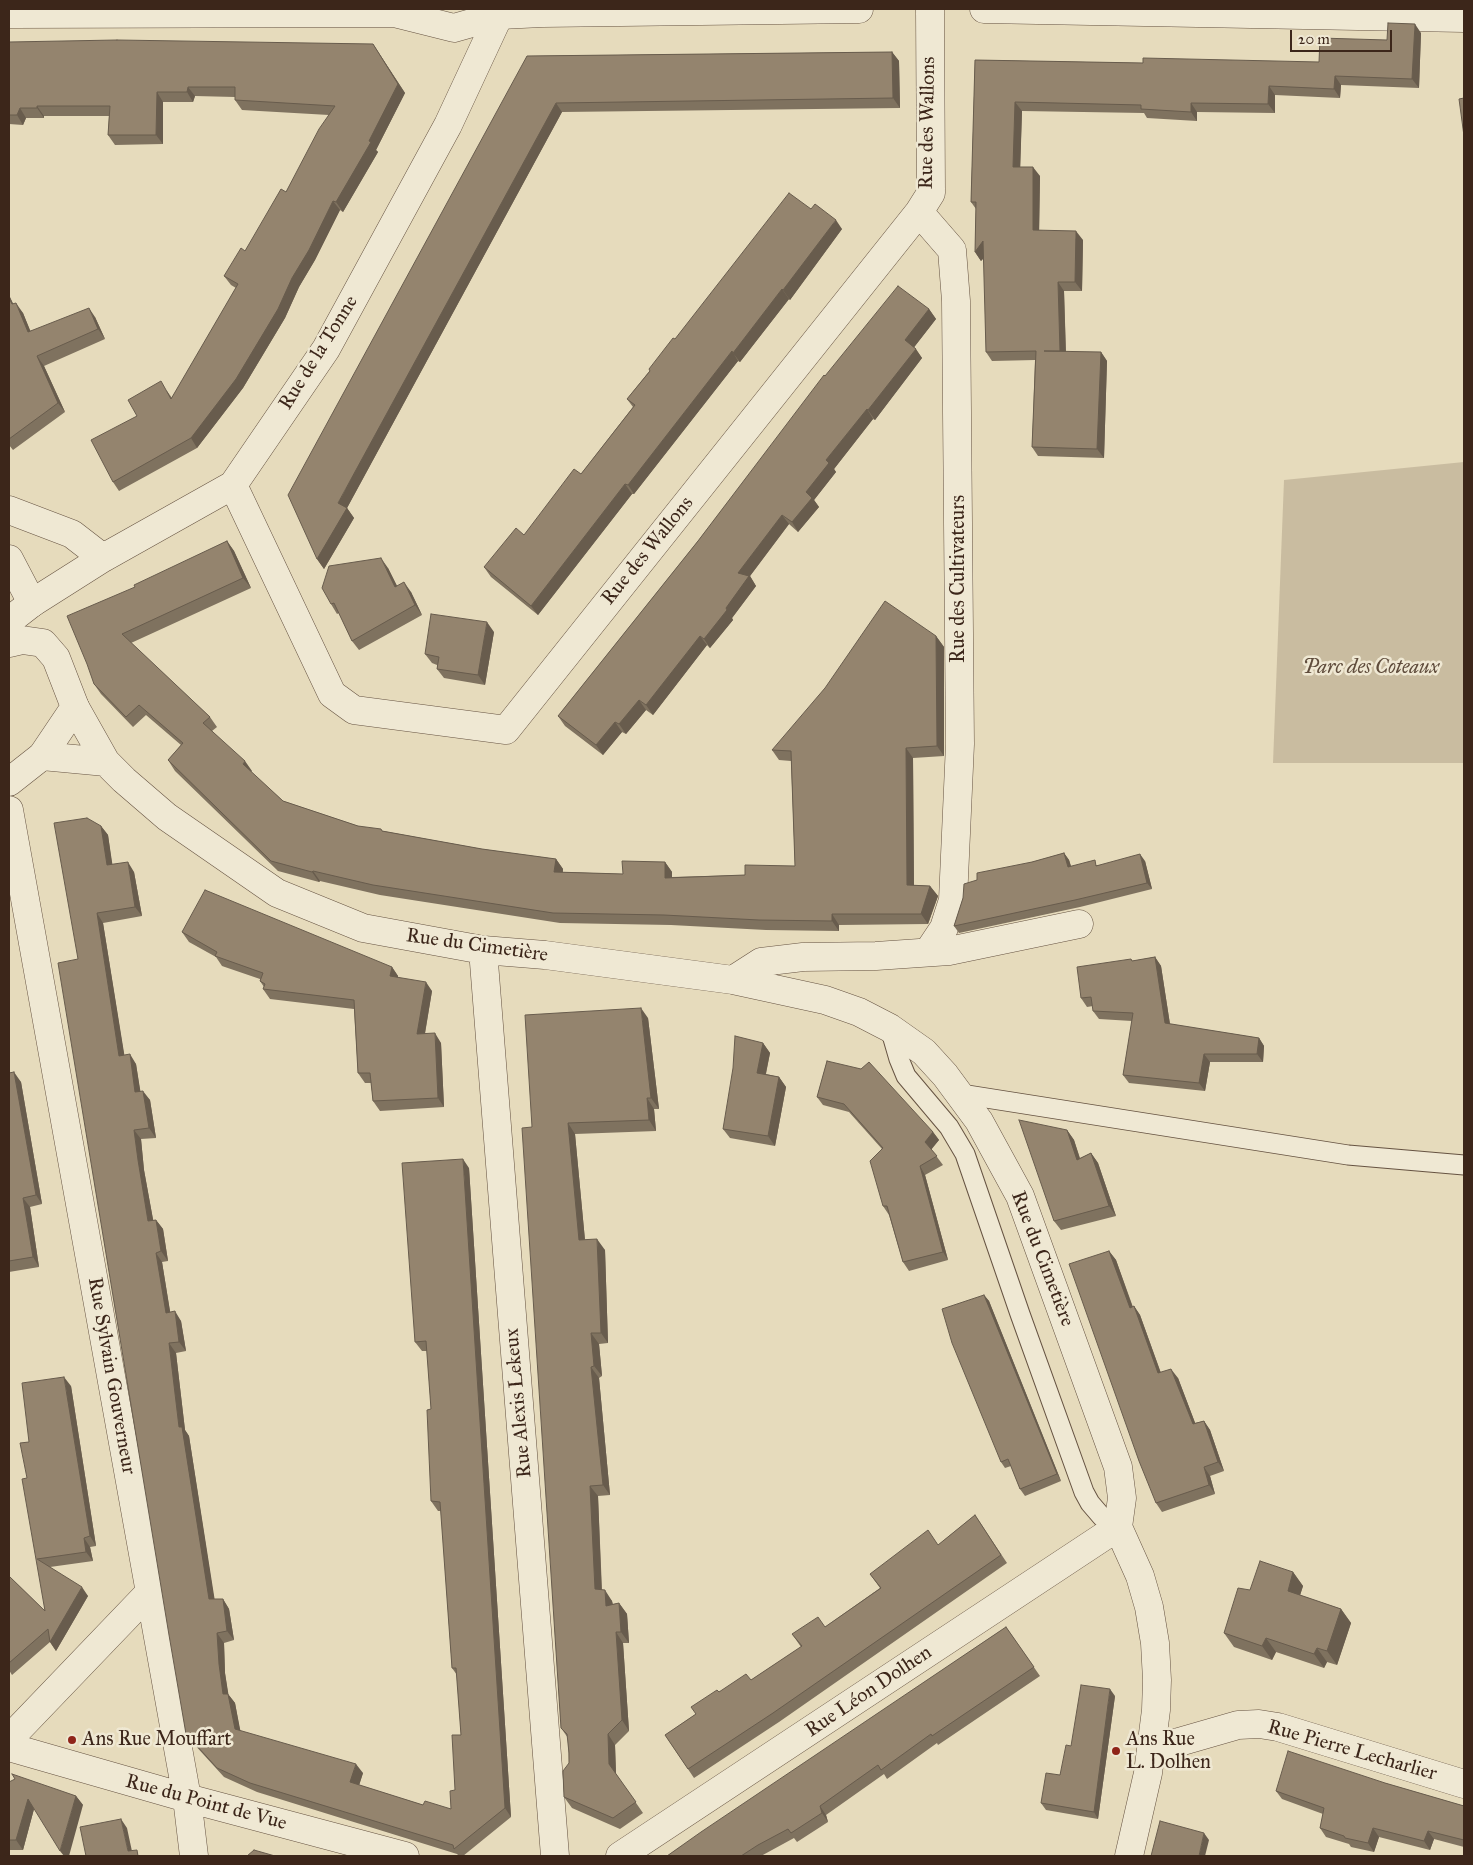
<!DOCTYPE html>
<html>
<head>
<meta charset="utf-8">
<style>
	body { margin:0 }
	#map { position:relative; width:1473px; height:1865px; overflow:hidden; background:#e6dbbc; font-family:"IM FELL Great Primer",serif }
	canvas { display:block }
	.frame { position:absolute; inset:0; border:10px solid #3c261a; pointer-events:none }
	.scale { position:absolute; left:1290px; top:30px; width:102px; height:22px; box-sizing:border-box; border:2px solid #3c261a; border-top:0; padding-left:6px; font-size:15px; line-height:18px; white-space:nowrap; color:#3c261a; -webkit-text-stroke:4px #efe8d3; paint-order:stroke }
</style>
</head>
<body>
<div id="map">
<canvas width="1473" height="1865"></canvas>
<div class="frame"></div>
<div class="scale">20 m</div>
</div>
<script>
const g = document.querySelector('canvas').getContext('2d');
g.lineJoin = 'round';
function paint(path, color) { g.fillStyle = color; g.fill(path, 'evenodd'); }
const shape = rows => new Path2D(rows.map(r => 'M' + r).join(''));
function strokePath(path, color, width, dash) { g.strokeStyle = color; g.lineWidth = width; g.lineCap = dash ? 'butt' : 'round'; g.setLineDash(dash || []); g.stroke(path); }
function label(font, color, halo, rows, align = 'center') {
  g.font = font + ' "IM FELL Great Primer",serif'; g.lineWidth = 5; g.setLineDash([]); g.textBaseline = 'middle'; g.strokeStyle = halo; g.fillStyle = color; for (const [text, x, y, turn = 0] of rows) {
    g.save(); g.translate(x, y); g.rotate((+turn || 0) * Math.PI / 180); g.textAlign = isNaN(turn) ? turn : align; if (halo) g.strokeText(text, 0, 0); g.fillText(text, 0, 0); g.restore();
  }
}
paint(shape([
	[1464,462,1464,763,1273,763,1284,480]
]), '#c9bca0');
const service = shape([
	[890,1028,899,1059,906,1076,949,1127,965,1154,1020,1314,1084,1492,1090,1503,1102,1517,1118,1527],
	[961,1094,1348,1155,1464,1165]
]);
const minor = shape([
	[984,9,1464,18],
	[9,14,394,13,454,28,500,15,542,13,859,9],
	[919,212,952,250,956,301,960,744,953,900,944,928,928,952],
	[233,485,332,694,354,710,506,730,919,212,931,193,930,9],
	[9,559,32,603],
	[75,707,106,762,124,780,167,817,277,893,363,928,483,950,545,955,733,980,825,1000,859,1012,890,1028,924,1052,945,1075,979,1121,1020,1196,1118,1467,1122,1498,1118,1527,1140,1576,1149,1607,1155,1643,1157,1680,1156,1710,1148,1773,1129,1856],
	[42,756,106,762],
	[9,810,187,1798,194,1856],
	[483,950,555,1856],
	[733,980,761,962,803,957,876,956,949,951,1079,924],
	[9,1739,150,1592],
	[9,1747,187,1798,405,1856],
	[1152,1747,1179,1742,1238,1725,1259,1724,1278,1727,1464,1784],
	[620,1856,1118,1527]
]);
const tertiary = shape([
	[9,510,72,534,103,558],
	[9,623,14,617,32,603,103,558,233,485,326,349,448,125,502,9],
	[9,643,22,640,43,643,56,658,75,707,42,756,9,782]
]);
strokePath(service, '#665342', 21);
strokePath(minor, '#665342', 29);
strokePath(tertiary, '#665342', 29);
strokePath(service, '#efe8d3', 19);
strokePath(minor, '#efe8d3', 28);
strokePath(tertiary, '#efe8d3', 28);
paint(shape([
	[1421,33,1419,88,1341,85,1340,98,1275,95,1275,113,1197,112,1197,121,1147,118,1144,113,1022,111,1020,167,1040,176,1039,230,1083,240,1082,291,1064,291,1066,352,1101,352,1107,361,1104,458,1038,456,1032,447,1035,360,992,361,986,352,984,258,981,261,975,252,976,209,971,202,975,60,1143,63,1319,62,1387,40],
	[9,42,373,44,405,93,376,150,378,152,343,212,340,210,315,260,299,287,285,318,243,388,197,448,119,491,113,482,137,416,167,391,172,398,236,288,231,285,224,276,245,251,286,192,329,115,242,110,235,100,235,97,195,96,193,102,163,102,163,144,115,145,108,135,109,116,44,116,44,118,26,118,23,125,9,124],
	[892,52,899,61,900,108,562,112,347,508,354,518,324,569,317,559,527,56],
	[811,209,842,229,790,300,789,299,740,362,738,361,634,494,632,494,538,615,491,577,484,567,524,535,581,474,633,407,627,399,675,339],
	[9,295,13,304,23,313,30,331,95,317,105,339,44,366,65,412,13,450,9,445],
	[929,309,936,319,914,347,922,358,875,420,873,419,834,469,836,472,814,500,819,507,798,532,789,524,750,576,756,586,732,618,733,620,710,648,707,645,653,715,646,710,626,734,622,732,603,755,565,726,558,716,698,541,825,376],
	[227,541,234,551,251,588,131,643,210,717,217,727,212,731,251,772,283,801,358,826,383,831,482,849,556,859,563,869,563,872,623,874,665,862,672,872,672,877,745,875,795,866,791,761,779,760,772,750,936,636,944,647,944,756,913,758,914,885,930,886,938,896,928,924,839,925,839,931,766,930,671,925,560,923,380,895,320,881,319,882,278,871,175,771,168,760,181,745,146,715,133,727,101,694,94,684,135,587],
	[388,568,397,586,411,592,422,615,359,650,352,641,339,613,337,614,331,604],
	[494,632,485,685,444,678,437,669,437,665,432,663,425,654],
	[101,826,108,835,112,865,134,872,142,916,103,923,124,1055,136,1064,140,1091,150,1100,156,1138,141,1139,144,1170,153,1220,156,1220,163,1229,168,1261,162,1262,170,1312,181,1321,186,1351,176,1353,185,1430,189,1436,214,1599,223,1599,229,1609,234,1640,224,1643,225,1673,228,1694,235,1703,240,1731,363,1773,359,1785,423,1805,451,1809,455,1790,461,1735,457,1675,452,1668,441,1511,438,1511,431,1501,431,1409,427,1351,422,1351,415,1342,469,1168,511,1817,463,1856,459,1856,457,1854,257,1792,224,1777,193,1743,186,1734,78,959],
	[1064,853,1069,860,1071,866,1099,865,1145,861,1152,889,1080,907,959,933,954,926,963,898,977,880,1032,862],
	[182,932,392,967,398,976,398,978,432,991,425,1034,441,1043,444,1107,380,1111,373,1101,371,1083,365,1083,358,1073,354,1009,270,999,263,989,264,987,260,981,260,979,222,966,216,957,189,942],
	[1155,957,1161,966,1170,1024,1259,1038,1264,1046,1263,1062,1210,1062,1205,1091,1129,1083,1123,1075,1132,1021,1099,1019,1093,1011,1093,1006,1087,1007,1081,998,1131,959,1132,961],
	[648,1018,659,1109,654,1109,656,1131,575,1134,585,1240,605,1250,608,1343,599,1344,602,1376,599,1378,610,1495,598,1496,602,1590,612,1601,613,1604,619,1603,627,1614,629,1643,623,1643,629,1731,615,1745,616,1774,643,1813,620,1829,572,1808,564,1797,569,1763,568,1738,561,1728,532,1127],
	[763,1043,770,1053,766,1074,779,1077,786,1087,775,1146,730,1138,723,1129],
	[827,1061,933,1132,939,1140,931,1149,943,1165,925,1175,948,1260,909,1271,903,1262,889,1215,883,1206,882,1149,849,1112,823,1105,817,1097],
	[9,1073,21,1082,42,1204,30,1207,39,1267,9,1272],
	[1067,1130,1074,1140,1080,1158,1091,1153,1098,1163,1116,1216,1061,1230,1054,1221],
	[1109,1251,1116,1260,1133,1307,1134,1306,1140,1315,1161,1373,1178,1378,1195,1423,1204,1421,1210,1430,1224,1471,1210,1476,1215,1494,1162,1512,1156,1503],
	[984,1295,989,1301,1061,1481,1025,1496,1020,1489,1011,1466,1005,1468,1001,1462],
	[71,1386,96,1546,90,1547,93,1561,50,1567,88,1596,56,1651,50,1642,12,1675,9,1670,9,1576,45,1611,27,1478,29,1442],
	[975,1515,1007,1563,779,1722,694,1778,665,1735,696,1714,719,1692,751,1680,801,1647,792,1634,825,1627,880,1588,870,1574,938,1545],
	[1293,1572,1303,1586,1300,1595,1341,1609,1351,1623,1337,1665,1327,1662,1324,1668,1276,1652,1272,1660,1234,1647,1224,1633,1250,1590],
	[1006,1627,1040,1676,938,1745,937,1743,887,1779,884,1774,826,1815,828,1822,797,1842,794,1838,761,1856,667,1856],
	[1115,1696,1098,1819,1046,1810,1041,1803,1060,1775,1071,1746],
	[9,1782,76,1796,83,1805,34,1809,23,1850,9,1850],
	[1385,1783,1464,1806,1464,1847,1434,1839,1430,1850,1379,1837,1374,1852,1351,1847,1349,1844,1326,1837,1320,1828,1323,1814,1282,1799,1276,1791]
]), '#7f725f');
paint(shape([
	[1415,24,1421,33,1419,88,1412,79],
	[373,44,405,93,376,150,378,152,343,212,336,202,369,141],
	[892,52,899,61,900,108,893,98],
	[1335,76,1341,85,1340,98,1334,89],
	[1269,86,1275,95,1275,113,1268,104],
	[188,87,195,96,193,102,187,92],
	[157,92,163,102,163,144,156,135],
	[1015,102,1022,111,1020,176,1013,167],
	[556,103,562,112,347,508,354,518,324,569,317,559,338,503],
	[1191,103,1197,112,1197,121,1191,112],
	[37,106,44,116,44,118,37,108],
	[20,108,26,118,23,125,17,115],
	[1033,167,1040,176,1039,239,1033,230],
	[333,201,340,210,315,260,299,287,285,318,243,388,197,448,191,438,292,278],
	[836,220,842,229,790,300,783,290],
	[1076,231,1083,240,1082,291,1075,282],
	[983,241,990,250,981,261,975,252],
	[1058,282,1064,291,1066,360,1060,351],
	[782,289,789,299,740,362,733,353],
	[9,295,18,314,12,304,9,298],
	[16,303,23,313,35,342,28,332],
	[89,308,95,317,105,339,98,329],
	[929,309,936,319,912,350,905,340],
	[916,349,922,358,875,420,868,410],
	[732,351,738,361,634,494,628,485],
	[1101,352,1107,361,1104,458,1097,449],
	[37,356,44,366,65,412,58,403],
	[867,409,873,419,834,469,836,472,814,500,819,507,798,532,792,522,806,492,826,460],
	[625,484,632,494,538,615,531,606],
	[782,515,789,524,750,576,756,586,732,618,733,620,710,648,704,639,726,608,738,573],
	[227,541,234,551,251,588,243,578],
	[381,558,388,568,402,596,395,587],
	[404,582,411,592,422,615,415,605],
	[487,622,494,632,485,685,478,675],
	[700,636,707,645,653,715,646,705],
	[936,636,944,647,944,756,937,746],
	[639,700,646,710,626,734,619,724],
	[615,722,622,732,603,755,596,745],
	[906,748,913,758,914,895,907,885],
	[245,761,252,771,250,774,243,764],
	[101,826,108,835,114,875,107,865],
	[1064,853,1069,860,1073,873,1068,867],
	[1140,854,1145,861,1152,889,1147,883],
	[556,859,563,869,561,882,554,872],
	[128,862,134,872,142,916,135,907],
	[665,862,672,872,672,888,665,878],
	[313,871,320,881,319,882,312,872],
	[930,886,938,896,928,924,921,914],
	[97,913,103,923,126,1065,119,1056],
	[832,914,839,925,839,931,832,921],
	[1155,957,1161,966,1171,1031,1165,1023],
	[392,967,398,976,397,986,390,976],
	[426,982,432,991,423,1044,417,1034],
	[641,1008,648,1018,659,1109,651,1098],
	[435,1033,441,1043,444,1107,438,1098],
	[1259,1038,1264,1046,1263,1062,1257,1054],
	[763,1043,770,1053,764,1082,757,1073],
	[130,1054,136,1064,142,1101,135,1092],
	[1204,1054,1210,1062,1205,1091,1199,1083],
	[14,1072,21,1082,42,1204,36,1195],
	[779,1077,786,1087,775,1146,768,1136],
	[143,1091,150,1100,156,1138,149,1128],
	[647,1098,654,1109,656,1131,649,1120],
	[568,1123,575,1134,586,1251,579,1240],
	[134,1130,141,1139,144,1170,155,1230,148,1221,138,1160],
	[1067,1130,1074,1140,1083,1169,1077,1160],
	[933,1132,939,1140,931,1150,925,1142],
	[1091,1153,1098,1163,1116,1216,1109,1206],
	[463,1159,469,1168,511,1817,505,1808],
	[920,1166,925,1175,948,1260,943,1252],
	[23,1198,30,1207,39,1267,33,1257],
	[156,1220,163,1229,168,1261,161,1251],
	[597,1239,605,1250,608,1343,601,1333],
	[1109,1251,1116,1260,1136,1317,1130,1308],
	[156,1253,162,1262,172,1323,166,1313],
	[984,1295,989,1301,1061,1481,1057,1474],
	[1134,1306,1140,1315,1164,1382,1158,1373],
	[175,1311,181,1321,186,1351,179,1342],
	[591,1333,599,1344,602,1376,594,1366],
	[169,1343,176,1353,185,1430,189,1436,216,1608,209,1599,179,1427],
	[591,1367,599,1378,610,1495,603,1485],
	[1171,1369,1178,1378,1199,1433,1193,1424],
	[64,1377,71,1386,96,1546,90,1536],
	[1204,1421,1210,1430,1224,1471,1218,1462],
	[1204,1467,1210,1476,1215,1494,1209,1485],
	[590,1486,598,1496,602,1600,595,1589],
	[84,1538,90,1547,93,1561,86,1552],
	[1293,1572,1303,1586,1297,1605,1288,1591],
	[82,1587,88,1596,56,1651,50,1642],
	[605,1590,612,1601,614,1616,606,1606],
	[223,1599,229,1609,234,1640,227,1631],
	[619,1603,627,1614,629,1643,621,1632],
	[1341,1609,1351,1623,1337,1665,1327,1651],
	[616,1632,623,1643,629,1731,622,1720],
	[217,1633,224,1643,225,1673,230,1704,223,1694,219,1664],
	[1266,1638,1276,1652,1272,1660,1262,1646],
	[1317,1648,1327,1662,1324,1668,1314,1654],
	[1110,1689,1115,1696,1098,1819,1094,1812],
	[228,1694,235,1703,242,1739,235,1729],
	[608,1734,615,1745,616,1774,609,1764],
	[356,1764,363,1773,357,1792,350,1782],
	[76,1796,83,1805,69,1856,64,1856,60,1851],
	[28,1799,34,1809,23,1850,16,1840],
	[820,1806,826,1815,828,1822,822,1813],
	[121,1819,127,1828,133,1856,128,1851],
	[1373,1828,1379,1837,1374,1852,1368,1843],
	[1428,1831,1434,1839,1430,1850,1424,1841],
	[1204,1833,1209,1840,1205,1856,1199,1856]
]), '#685c4d');
const building = shape([
	[1388,23,1415,24,1412,79,1335,76,1334,89,1269,86,1268,104,1191,103,1191,112,1141,109,1141,105,1015,102,1013,167,1033,167,1033,230,1076,231,1075,282,1058,282,1060,351,1044,351,1101,352,1097,449,1032,447,1036,351,986,352,983,241,975,252,976,202,971,202,975,60,1143,63,1143,58,1319,62,1320,38,1387,40,1388,23],
	[117,40,373,44,398,84,369,141,371,142,336,202,333,201,309,250,292,278,278,309,236,379,191,438,113,482,91,440,137,416,128,400,161,381,171,399,238,284,224,276,241,248,245,251,281,189,286,192,319,129,335,106,235,100,235,87,188,87,187,92,157,92,156,135,108,135,110,106,37,106,37,108,20,108,17,115,9,115,9,42,117,40],
	[892,52,893,98,556,103,338,503,347,508,317,559,288,495,527,56,892,52],
	[1464,98,1464,136,1459,99,1464,98],
	[789,193,811,209,815,204,836,220,783,290,782,289,733,353,732,351,628,485,625,484,531,606,484,567,516,528,524,535,574,469,581,474,635,405,627,399,650,371,649,369,673,338,675,339,789,193],
	[898,286,929,309,905,340,916,349,868,410,867,409,826,460,829,463,806,492,812,498,792,522,782,515,738,573,749,576,726,608,727,610,704,639,700,636,646,705,639,700,619,724,615,722,596,745,558,716,698,541,824,375,825,376,898,286],
	[9,298,12,304,16,303,28,332,89,308,98,329,37,356,58,403,9,439,9,298],
	[227,541,243,578,122,634,210,717,203,723,245,761,243,764,283,801,358,826,381,829,382,831,482,849,556,859,554,872,623,874,622,861,665,862,665,878,745,875,745,865,795,866,791,751,772,750,825,688,885,601,936,636,937,746,906,748,907,885,930,886,921,914,832,914,832,921,759,920,664,915,553,913,373,885,313,871,312,872,271,861,168,760,183,743,139,705,126,717,94,684,87,664,67,616,135,587,134,585,227,541],
	[381,558,395,587,404,582,415,605,352,641,334,603,331,604,322,588,329,566,381,558],
	[431,614,487,622,478,675,437,669,439,657,425,654,431,614],
	[87,818,101,826,107,865,128,862,135,907,97,913,119,1056,130,1054,135,1092,143,1091,149,1128,134,1130,138,1160,148,1221,156,1220,161,1251,156,1253,166,1313,175,1311,179,1342,169,1343,179,1427,182,1427,209,1599,223,1599,227,1631,217,1633,219,1664,223,1694,228,1694,235,1729,356,1764,350,1782,423,1805,425,1801,451,1809,450,1791,455,1790,452,1735,461,1735,456,1668,452,1668,440,1502,431,1501,427,1410,431,1409,426,1341,415,1342,402,1163,463,1159,505,1808,454,1849,453,1845,250,1783,217,1768,186,1734,169,1635,58,963,78,959,54,823,87,818],
	[1064,853,1068,867,1095,860,1096,866,1140,854,1147,883,1075,900,954,926,963,898,964,884,977,880,977,873,1032,862,1064,853],
	[205,890,392,967,390,976,426,982,417,1034,435,1033,438,1098,373,1101,370,1073,358,1073,354,1000,263,989,265,984,260,981,263,973,215,956,217,952,182,932,205,890],
	[1155,957,1165,1023,1259,1038,1257,1054,1204,1054,1199,1083,1123,1075,1133,1013,1093,1011,1091,997,1081,998,1077,967,1131,959,1132,961,1155,957],
	[641,1008,651,1098,647,1098,649,1120,568,1123,579,1240,597,1239,601,1333,591,1333,594,1366,591,1367,603,1485,590,1486,595,1589,605,1590,606,1606,619,1603,621,1632,616,1632,622,1720,608,1734,609,1764,636,1802,613,1818,564,1797,563,1771,569,1763,569,1753,567,1734,561,1728,522,1128,532,1127,525,1015,641,1008],
	[735,1036,763,1043,757,1073,779,1077,768,1136,723,1129,733,1068,735,1036],
	[827,1061,861,1069,869,1062,933,1132,925,1142,937,1156,920,1166,943,1252,903,1262,887,1206,883,1206,870,1161,883,1148,844,1104,817,1097,827,1061],
	[14,1072,36,1195,23,1198,33,1257,9,1261,9,1073,14,1072],
	[1019,1120,1067,1130,1077,1160,1091,1153,1109,1206,1054,1221,1019,1120],
	[1109,1251,1130,1308,1134,1306,1158,1373,1171,1369,1193,1424,1204,1421,1218,1462,1204,1467,1209,1485,1156,1503,1139,1461,1069,1264,1109,1251],
	[984,1295,1057,1474,1020,1489,1008,1459,1001,1462,952,1343,942,1309,984,1295],
	[64,1377,90,1536,84,1538,86,1552,37,1559,82,1587,50,1642,48,1629,9,1663,9,1576,45,1611,22,1479,27,1478,20,1443,29,1442,22,1383,64,1377],
	[975,1515,1001,1555,773,1713,688,1769,665,1735,696,1714,691,1707,717,1690,719,1692,746,1674,751,1680,802,1646,792,1634,818,1617,825,1627,881,1588,870,1574,928,1530,938,1545,975,1515],
	[1260,1561,1293,1572,1288,1591,1341,1609,1327,1651,1317,1648,1314,1654,1266,1638,1262,1646,1224,1633,1238,1588,1250,1590,1260,1561],
	[1006,1627,1034,1667,932,1736,931,1734,881,1770,878,1765,820,1806,822,1813,791,1833,788,1829,758,1845,741,1856,667,1856,701,1832,1006,1627],
	[1081,1685,1110,1689,1094,1812,1041,1803,1046,1773,1060,1775,1066,1745,1071,1746,1081,1685],
	[1288,1751,1385,1783,1464,1806,1464,1840,1428,1831,1424,1841,1373,1828,1368,1843,1345,1838,1344,1836,1320,1828,1324,1808,1276,1791,1288,1751],
	[12,1774,76,1796,60,1851,28,1799,16,1840,9,1840,9,1782,15,1779,12,1774],
	[121,1819,128,1851,137,1850,138,1856,86,1856,80,1827,121,1819],
	[1160,1821,1204,1833,1199,1856,1151,1856,1160,1821],
	[254,1850,275,1856,247,1856,254,1850]
]);
paint(building, '#94846e');
strokePath(building, '#685c4d', 1);
for (const [x, y, r, color] of [
	[72,1740,5,"#8f2418"],
	[1116,1751,5,"#8f2418"]
]) { const dot = new Path2D(); dot.arc(x, y, r, 0, 2 * Math.PI); g.fillStyle = color; g.fill(dot); strokePath(dot, '#efe8d3', 2); }
label('20px', '#3c261a', '#efe8d3', [
	["Rue des Wallons",928,123,-89],
	["Rue de la Tonne",319,353,-58],
	["Rue des Wallons",648,551,-51],
	["Rue des Cultivateurs",959,579,-90],
	["Rue du Cimetière",477,946,8],
	["Rue du Cimetière",1042,1259,69],
	["Rue Sylvain Gouverneur",111,1376,80],
	["Rue Alexis Lekeux",519,1403,-95],
	["Rue Léon Dolhen",869,1692,-34],
	["Rue Pierre Lecharlier",1352,1751,16],
	["Rue du Point de Vue",206,1803,15]
]);
label('italic 20px', '#5f4c3c', '#efe8d3', [
	["Parc des Coteaux",1371,668]
]);
label('20px', '#3c261a', '#efe8d3', [
	["Ans Rue Mouffart",82,1740],
	["Ans Rue",1126,1740],
	["L. Dolhen",1126,1763]
], 'left');
</script>
</body>
</html>
